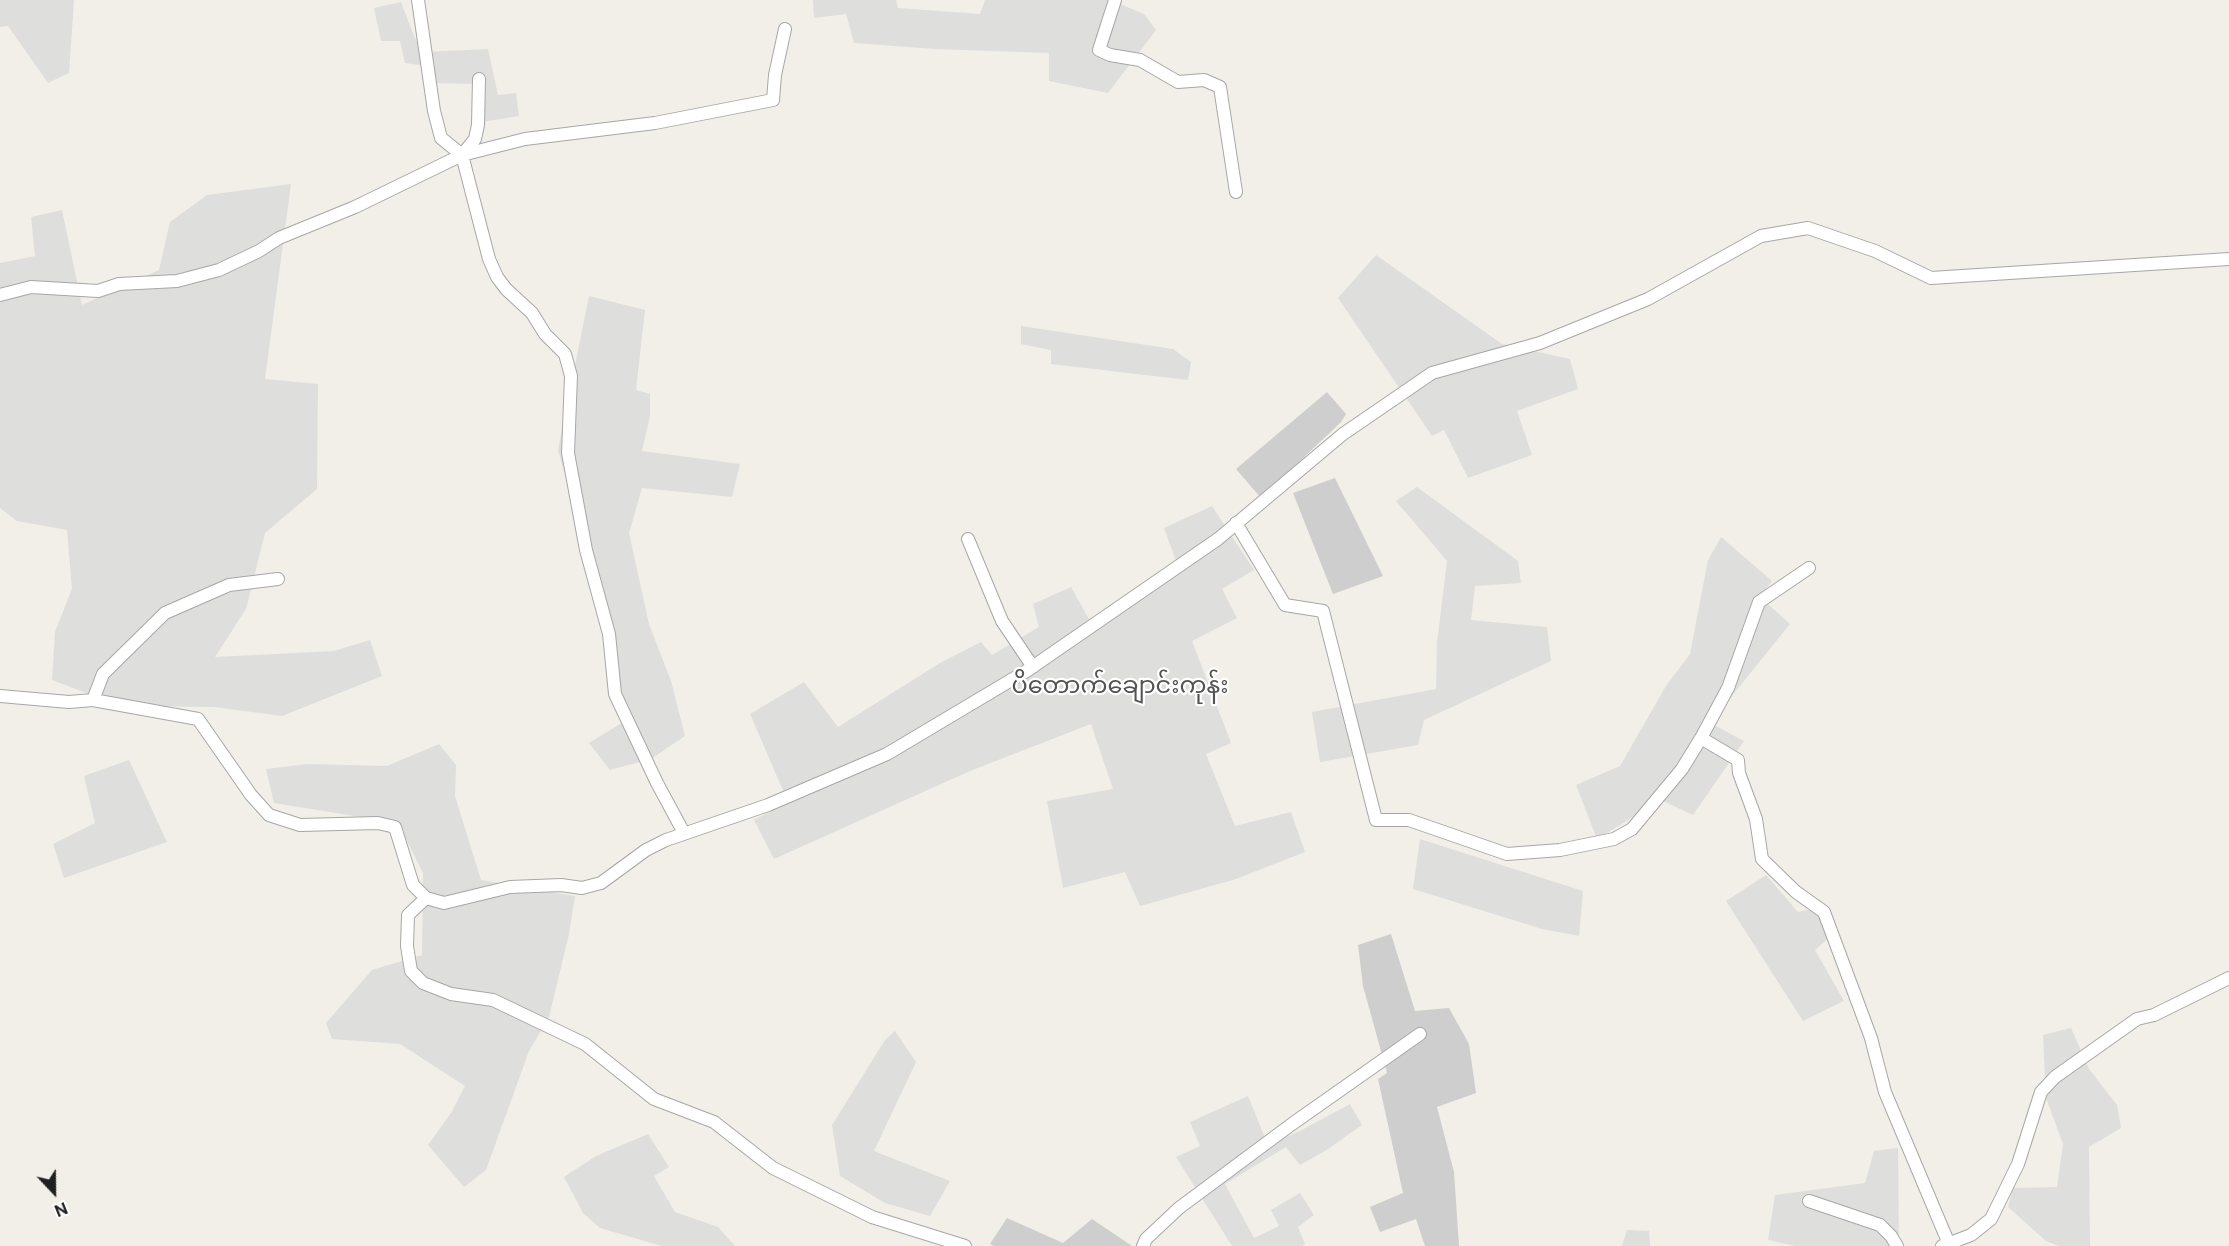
<!DOCTYPE html>
<html>
<head>
<meta charset="utf-8">
<style>
	body { margin:0 }
	#map { position:relative; width:2229px; height:1246px; overflow:hidden; background:#f1efe7; font-family:"Public Sans",sans-serif }
	canvas { display:block }
	.north { position:absolute; left:24px; top:1162px; width:60px; height:60px; -webkit-text-stroke:4px #fff; paint-order:stroke; rotate:158deg; font-size:16px; font-weight:700; line-height:24px; text-align:center; color:#202020 }
	.north::after { content:''; display:block; margin:auto; width:21px; height:27px; background:#202020; clip-path:polygon(50% 0,100% 100%,50% 72%,0 100%) }
</style>
</head>
<body>
<div id="map">
<canvas width="2229" height="1246"></canvas>
<div class="north">N</div>
</div>
<script>
const g = document.querySelector('canvas').getContext('2d');
g.lineJoin = 'round';
function paint(path, color) { g.fillStyle = color; g.fill(path, 'evenodd'); }
const shape = rows => new Path2D(rows.map(r => 'M' + r).join(''));
function strokePath(path, color, width, dash) { g.strokeStyle = color; g.lineWidth = width; g.lineCap = dash ? 'butt' : 'round'; g.setLineDash(dash || []); g.stroke(path); }
function label(font, color, halo, rows, align = 'center') {
  g.font = font + ' "Public Sans","Noto Sans Myanmar",sans-serif'; g.lineWidth = 4.5; g.setLineDash([]); g.textBaseline = 'middle'; g.strokeStyle = halo; g.fillStyle = color; for (const [text, x, y, turn = 0] of rows) {
    g.save(); g.translate(x, y); g.rotate((+turn || 0) * Math.PI / 180); g.textAlign = isNaN(turn) ? turn : align; if (halo) g.strokeText(text, 0, 0); g.fillText(text, 0, 0); g.restore();
  }
}
paint(shape([
	[0,0,74,0,69,73,48,83,8,26,0,27],
	[813,0,896,0,898,8,980,14,985,0,1110,0,1144,14,1156,30,1108,93,1049,81,1049,53,935,49,854,43,846,14,814,18],
	[401,2,414,36,422,52,488,49,498,95,516,93,519,116,482,122,474,84,437,83,433,67,405,63,400,41,381,41,374,8],
	[291,184,265,379,318,384,317,489,265,533,246,609,215,657,334,651,370,640,382,676,282,716,214,707,121,706,52,680,55,632,72,589,67,530,17,521,0,508,0,263,35,256,31,217,62,210,82,305,159,270,170,222,207,195],
	[1376,255,1502,344,1570,359,1578,389,1517,411,1532,455,1468,478,1444,430,1432,436,1338,298],
	[589,296,645,310,636,390,650,394,650,416,642,451,740,464,732,497,642,488,629,533,649,624,671,681,685,736,651,759,610,770,589,743,625,721,578,521,558,450],
	[1021,326,1173,349,1191,362,1188,380,1051,364,1051,350,1021,344],
	[1417,487,1518,561,1521,583,1475,586,1471,620,1547,627,1551,661,1424,720,1418,745,1320,762,1312,712,1436,689,1437,643,1447,561,1396,501],
	[1212,506,1254,570,1222,589,1237,618,1192,641,1231,743,1206,754,1235,826,1291,812,1305,852,1236,879,1140,906,1125,872,1063,888,1047,801,1113,789,1091,724,970,771,774,859,754,820,788,802,750,714,804,682,838,727,940,663,981,642,992,655,1039,627,1033,604,1071,587,1095,630,1180,572,1164,528],
	[1721,537,1772,581,1760,597,1790,624,1710,723,1744,741,1693,815,1661,800,1597,839,1576,785,1620,766,1666,686,1690,654,1708,560],
	[439,744,456,765,455,796,481,880,575,896,569,934,549,1017,529,1051,486,1170,464,1187,428,1145,451,1113,465,1086,400,1044,332,1039,326,1023,372,970,422,955,423,873,398,823,274,803,266,769,307,764,387,766],
	[129,760,167,842,64,878,53,844,95,823,84,776],
	[1420,839,1583,891,1579,936,1542,929,1413,889],
	[1766,875,1798,912,1817,908,1830,937,1815,950,1844,1001,1803,1021,1726,901],
	[2071,1028,2089,1069,2117,1105,2121,1128,2089,1147,2090,1246,2059,1246,2046,1241,2008,1207,2013,1188,2057,1187,2063,1144,2046,1098,2043,1035],
	[895,1031,916,1062,874,1151,950,1181,930,1216,885,1203,840,1176,832,1125,885,1040],
	[1248,1096,1268,1145,1300,1131,1350,1104,1362,1125,1325,1151,1300,1165,1286,1147,1225,1184,1254,1238,1279,1226,1271,1210,1300,1193,1314,1215,1298,1227,1305,1244,1302,1246,1232,1246,1176,1157,1200,1146,1190,1122],
	[648,1134,669,1167,654,1176,675,1212,718,1227,735,1246,662,1246,600,1228,583,1213,564,1177,596,1156],
	[1898,1148,1899,1246,1795,1246,1768,1240,1775,1195,1865,1183,1874,1151],
	[1627,1230,1649,1231,1650,1246,1622,1246]
]), '#dededd');
paint(shape([
	[1327,392,1346,414,1341,422,1261,498,1236,469],
	[1335,478,1383,576,1333,594,1293,493],
	[1391,934,1415,1011,1449,1008,1469,1044,1476,1093,1437,1107,1454,1172,1459,1246,1425,1246,1416,1219,1380,1232,1370,1207,1403,1193,1378,1079,1387,1073,1363,986,1358,945],
	[1007,1218,1063,1243,1092,1219,1132,1246,994,1246,990,1244]
]), '#cecece');
const street = shape([
	[418,0,434,111,441,138,462,155,489,259,497,277,506,289,532,313,545,334,565,354,571,376,568,453,586,550,609,634,615,694,657,783,684,833],
	[1115,0,1099,50,1110,55,1140,60,1178,82,1204,80,1220,87,1236,192],
	[462,155,525,139,655,123,773,100,775,75,785,29],
	[0,295,31,287,98,291,119,284,177,281,219,270,259,251,279,238,355,207,462,155,475,139,478,125,479,79],
	[1236,523,1285,605,1323,611,1376,820,1409,820,1507,854,1560,850,1614,839,1632,829,1682,769,1701,738,1728,688,1759,602,1809,568],
	[968,539,1002,621,1033,667],
	[0,696,69,702,93,700,198,719,251,795,269,815,300,825,378,823,395,827,413,885,426,898],
	[93,700,103,674,165,613,229,585,278,579],
	[1701,738,1738,760,1739,773,1756,819,1762,859,1796,892,1824,912,1871,1038,1885,1092,1949,1244],
	[1809,1201,1880,1225,1891,1236,1897,1246],
	[965,1246,872,1217,773,1168,714,1122,654,1099,585,1044,493,1000,451,994,423,983,411,971,407,946,408,915,426,898,444,903,510,887,561,885,582,888,601,883,646,850,666,840,768,805,887,754,1028,670,1218,539,1343,434,1432,373,1540,343,1648,299,1761,236,1808,228,1875,251,1931,278,2229,259],
	[1143,1246,1146,1239,1179,1208,1292,1124,1420,1034],
	[1942,1246,1971,1235,1991,1219,2018,1164,2041,1092,2055,1077,2137,1019,2154,1015,2229,978]
]);
strokePath(street, '#a7a7a7', 14);
strokePath(street, '#fff', 12);
label('24px', '#535353', '#fff', [
	["ပိတောက်ချောင်းကုန်း",1120,686]
]);
</script>
</body>
</html>
